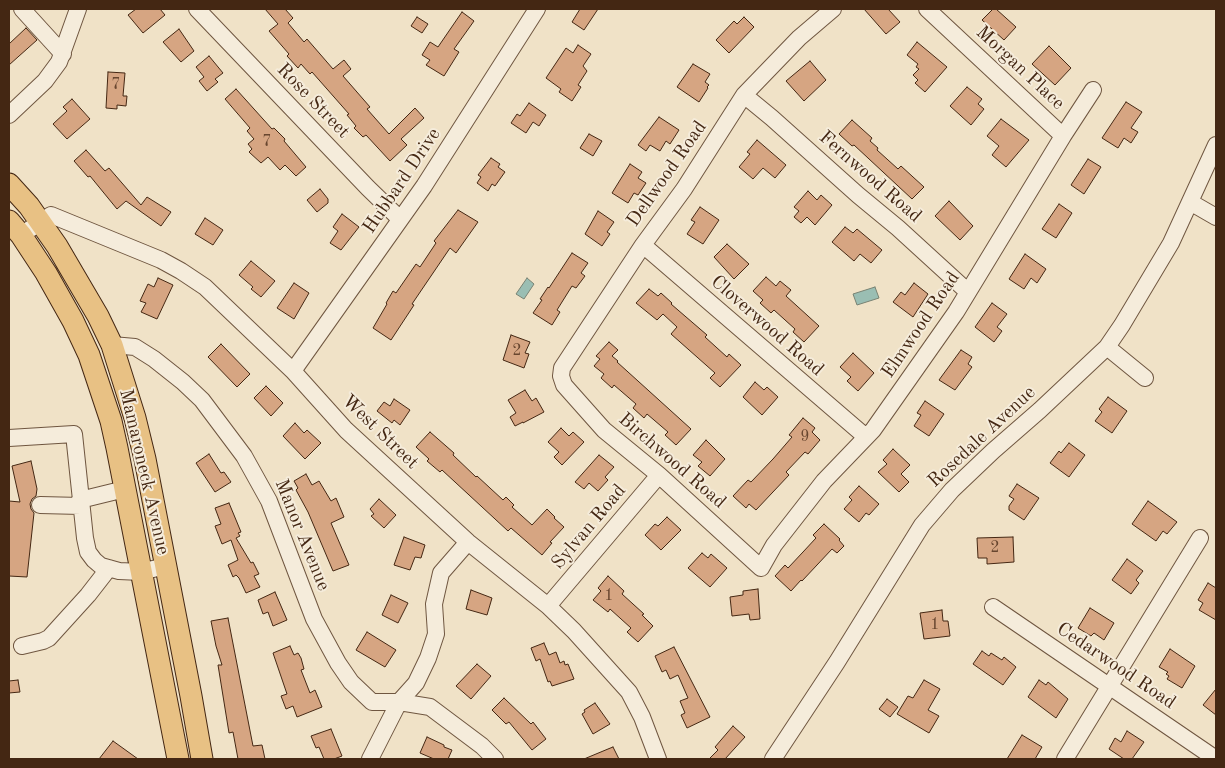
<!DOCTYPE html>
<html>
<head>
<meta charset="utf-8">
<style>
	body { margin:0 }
	#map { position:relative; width:1225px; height:768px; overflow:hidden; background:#f0e2c7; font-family:"Old Standard TT",serif }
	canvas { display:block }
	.frame { position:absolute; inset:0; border:10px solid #442713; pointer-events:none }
</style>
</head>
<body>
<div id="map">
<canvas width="1225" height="768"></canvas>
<div class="frame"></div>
</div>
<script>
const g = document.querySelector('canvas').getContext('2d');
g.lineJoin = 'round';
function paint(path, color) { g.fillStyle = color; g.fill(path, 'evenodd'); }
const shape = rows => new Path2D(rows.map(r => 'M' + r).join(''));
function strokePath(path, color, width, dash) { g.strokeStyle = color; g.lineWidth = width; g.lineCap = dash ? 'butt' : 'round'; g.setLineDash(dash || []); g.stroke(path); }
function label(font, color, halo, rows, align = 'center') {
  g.font = font + ' "Old Standard TT",serif'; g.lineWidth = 4; g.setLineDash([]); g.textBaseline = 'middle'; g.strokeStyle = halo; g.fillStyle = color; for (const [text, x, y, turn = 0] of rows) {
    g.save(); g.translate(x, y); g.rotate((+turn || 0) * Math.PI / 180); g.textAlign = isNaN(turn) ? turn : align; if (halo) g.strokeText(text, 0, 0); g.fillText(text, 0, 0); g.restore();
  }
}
const water = shape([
	[527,278,534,284,524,299,516,294,527,278],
	[875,287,879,298,857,305,853,294,875,287]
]);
paint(water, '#9abeb3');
strokePath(water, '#788273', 1);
const building = shape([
	[136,9,160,9,165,15,143,33,128,15,136,9],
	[265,9,285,9,293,18,288,23,304,42,307,39,333,69,344,60,351,69,343,76,370,107,367,109,389,134,415,108,424,118,401,139,407,145,390,161,366,135,363,137,354,128,356,126,347,115,349,114,312,72,310,74,301,64,298,68,287,56,289,54,269,31,278,24,265,9],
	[580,9,598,9,584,30,572,22,580,9],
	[864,9,888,9,900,22,886,34,864,9],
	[993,9,996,9,1016,27,1004,40,982,20,993,9],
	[462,12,474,21,454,49,459,52,444,76,426,65,430,60,422,55,430,42,438,47,462,12],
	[417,17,428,24,422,33,411,26,417,17],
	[744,17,754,27,729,53,716,40,734,21,737,24,744,17],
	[26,28,37,40,9,65,9,44,26,28],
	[179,29,194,51,181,62,163,42,179,29],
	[917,42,947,67,925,92,915,83,918,80,913,75,919,69,916,67,918,64,907,55,917,42],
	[578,45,591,54,583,66,587,71,578,85,581,87,572,101,559,92,561,89,546,78,566,48,573,53,578,45],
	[1049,46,1071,68,1055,85,1032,64,1049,46],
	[209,56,223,73,215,79,218,82,207,91,199,81,204,77,196,67,209,56],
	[810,61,826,80,804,101,786,81,810,61],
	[693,64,710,74,705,82,709,85,707,87,708,88,699,102,677,87,693,64],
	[108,72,125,73,123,96,127,96,126,106,117,105,117,109,106,108,108,72],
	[967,87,982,99,978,104,984,109,971,125,950,106,967,87],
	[236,89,272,129,274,128,285,139,284,141,306,167,296,176,285,165,280,170,268,157,261,163,249,152,252,149,248,144,254,139,247,131,250,128,225,99,236,89],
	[72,99,90,119,67,139,53,124,67,111,63,107,72,99],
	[1126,102,1142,112,1131,128,1138,132,1131,143,1124,138,1118,148,1102,138,1126,102],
	[529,103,546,115,539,126,533,122,526,133,511,123,517,114,520,116,529,103],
	[659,117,679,130,670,144,666,141,660,151,650,145,646,151,638,145,659,117],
	[1001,119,1029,140,1006,167,992,155,999,146,987,136,1001,119],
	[852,120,872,138,870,141,878,148,877,150,898,169,901,166,924,187,912,199,854,145,852,146,839,134,852,120],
	[589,134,602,141,593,156,580,148,589,134],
	[757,140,786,165,775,178,763,168,753,179,739,167,750,154,747,152,757,140],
	[86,150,105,171,109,168,141,205,147,197,171,212,161,226,126,201,117,209,90,176,88,177,74,161,86,150],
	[491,158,500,164,498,167,505,172,495,186,492,184,488,191,477,183,481,177,478,175,491,158],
	[1088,159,1101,167,1084,194,1071,185,1088,159],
	[630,164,642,172,638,178,646,183,638,195,634,193,628,203,612,193,630,164],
	[320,189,328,199,328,203,317,212,307,200,320,189],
	[808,191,817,200,821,195,832,205,815,225,807,217,801,223,794,217,799,211,794,207,808,191],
	[949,201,973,226,960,240,935,216,949,201],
	[1059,204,1072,213,1056,238,1042,229,1059,204],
	[700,207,719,220,703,244,687,234,695,222,691,220,700,207],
	[458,210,478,222,456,253,450,248,412,304,414,305,391,340,373,328,387,304,386,303,393,291,396,293,416,264,420,267,436,243,434,241,458,210],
	[598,211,614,222,607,232,610,234,602,246,585,234,598,211],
	[342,214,359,227,341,250,330,243,338,231,333,227,342,214],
	[205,218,223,230,213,245,195,234,205,218],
	[845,227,853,233,857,229,882,250,871,263,860,254,854,261,832,242,845,227],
	[727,244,749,264,734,279,714,257,727,244],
	[572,253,588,263,581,273,585,276,576,288,572,286,557,310,560,312,552,325,533,313,542,300,540,299,548,287,549,288,572,253],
	[1025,254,1046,269,1037,283,1031,278,1024,289,1009,279,1025,254],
	[251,261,275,281,261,297,251,289,253,287,239,275,251,261],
	[766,277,776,286,780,281,791,290,786,296,819,326,804,342,793,332,795,329,774,310,771,313,760,303,763,300,753,291,766,277],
	[158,278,173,285,157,319,141,312,146,303,140,301,148,284,154,287,158,278],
	[294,283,309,293,294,319,277,308,294,283],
	[914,283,928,294,913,317,893,302,901,292,905,295,914,283],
	[649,289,658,296,661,293,672,303,671,304,707,335,705,337,727,357,729,354,741,365,720,387,710,378,715,373,671,334,677,327,663,314,657,320,636,303,649,289],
	[992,303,1007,314,997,327,1002,331,994,342,975,327,992,303],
	[511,335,530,342,525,353,529,354,524,368,503,360,511,335],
	[609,342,618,350,612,356,618,361,617,362,691,429,676,445,665,435,668,432,647,414,644,418,633,408,636,404,614,385,612,388,601,378,604,374,594,366,600,359,596,356,609,342],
	[221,344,250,374,237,387,208,357,221,344],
	[961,350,972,357,968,364,972,367,955,390,939,380,961,350],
	[853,353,874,373,858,391,847,381,851,377,840,367,853,353],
	[755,382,764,390,767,387,778,397,762,415,743,397,755,382],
	[266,386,283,403,271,416,254,398,266,386],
	[525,390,532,401,536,398,544,412,523,423,523,422,515,426,510,417,516,413,508,400,525,390],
	[1108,397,1127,411,1112,433,1095,421,1102,412,1099,409,1108,397],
	[394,399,410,410,400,425,394,420,392,423,377,411,384,402,390,406,394,399],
	[925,401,944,414,929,436,914,426,921,415,917,413,925,401],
	[803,418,815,428,812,432,820,440,808,454,805,452,786,472,789,475,756,510,749,504,746,508,733,496,748,480,751,482,773,459,792,437,789,435,803,418],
	[295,423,304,433,307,430,321,443,305,459,283,436,295,423],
	[561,428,569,436,573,432,584,442,562,465,554,457,559,452,548,442,561,428],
	[430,432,454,453,453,455,476,477,477,476,503,500,506,497,514,505,512,507,532,525,547,509,555,517,554,518,564,527,550,542,552,543,542,555,511,528,508,531,442,470,440,472,427,461,429,459,416,447,430,432],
	[706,440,725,459,710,476,698,466,702,462,693,455,706,440],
	[1069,443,1085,455,1069,477,1050,463,1059,451,1061,453,1069,443],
	[893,449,910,465,901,474,909,482,899,492,878,472,887,464,883,460,893,449],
	[209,454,221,473,224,472,231,482,215,492,196,463,209,454],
	[599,455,614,467,605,477,608,480,598,491,589,483,584,489,575,482,599,455],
	[31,461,37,489,36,496,32,499,30,504,31,509,34,513,27,577,9,576,9,501,20,502,12,466,31,461],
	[306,474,312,485,319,481,331,501,336,498,344,517,331,523,349,565,333,571,308,512,296,490,298,488,294,481,306,474],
	[1017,484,1039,498,1024,520,1009,510,1009,506,1014,499,1009,496,1017,484],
	[859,486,879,504,869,515,866,513,859,522,844,509,852,500,849,497,859,486],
	[379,499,396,515,384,528,371,516,374,514,370,509,379,499],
	[1148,501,1177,522,1167,534,1163,531,1156,541,1132,524,1148,501],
	[229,503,241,532,238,533,240,536,236,538,251,563,253,562,259,574,254,576,260,587,246,593,239,578,236,575,233,577,228,565,238,560,231,540,222,544,215,526,221,524,215,508,229,503],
	[667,517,681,530,661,550,645,535,655,524,658,526,667,517],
	[824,524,840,539,839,540,844,546,837,553,832,549,802,581,801,580,791,591,775,576,785,565,788,568,803,552,816,538,813,535,824,524],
	[404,537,425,545,421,558,415,557,410,570,394,565,404,537],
	[1013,537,1014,562,987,564,987,558,978,558,977,538,1013,537],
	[702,553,708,558,711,554,727,568,710,587,688,568,702,553],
	[1127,559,1143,571,1136,580,1139,583,1131,594,1112,580,1127,559],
	[608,576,624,591,622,594,644,614,642,615,653,626,638,642,627,632,631,628,610,609,608,612,593,600,601,591,598,588,608,576],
	[1208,583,1216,588,1216,620,1199,610,1203,603,1198,600,1208,583],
	[758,589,760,619,750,620,749,614,732,616,730,597,743,595,743,591,758,589],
	[471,590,492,598,487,615,466,609,471,590],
	[275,592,287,620,273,626,268,612,263,614,258,600,275,592],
	[391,595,408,603,398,623,382,615,391,595],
	[1090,608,1114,623,1104,640,1094,633,1091,636,1078,628,1090,608],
	[942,610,943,621,948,621,950,636,924,639,920,613,942,610],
	[228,618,253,746,262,745,265,759,238,759,233,732,229,733,218,665,222,665,216,646,211,621,228,618],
	[367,632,396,650,385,667,356,650,367,632],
	[544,643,549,655,556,652,560,663,564,661,565,665,568,664,574,679,552,686,550,681,548,682,540,659,536,661,531,648,544,643],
	[290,646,294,655,298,653,301,658,304,669,301,670,310,693,315,690,322,707,297,717,293,706,286,709,281,696,287,694,273,653,290,646],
	[674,647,710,717,687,728,681,715,685,713,680,701,688,698,678,675,670,679,666,670,662,672,655,656,674,647],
	[1170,649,1195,666,1182,688,1167,679,1169,676,1166,674,1168,672,1159,667,1170,649],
	[982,651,989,656,991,653,1002,660,1004,657,1016,667,1003,685,973,664,982,651],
	[477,664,491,676,471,699,456,686,477,664],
	[18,680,20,692,9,693,9,681,18,680],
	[924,680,940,689,928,710,939,716,929,733,897,714,908,696,913,698,924,680],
	[1039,680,1046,685,1048,682,1068,699,1056,718,1028,697,1039,680],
	[1216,689,1216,715,1203,705,1216,689],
	[504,698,531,724,533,722,546,739,532,750,509,722,506,724,492,710,504,698],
	[887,699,898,707,890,717,879,709,887,699],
	[595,703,610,724,593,734,582,714,585,712,584,710,595,703],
	[733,726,745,737,725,759,709,759,718,750,715,747,733,726],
	[331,729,342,756,334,759,324,759,319,747,316,748,311,736,331,729],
	[1127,731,1144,742,1132,759,1124,759,1109,749,1115,738,1121,742,1127,731],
	[1022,735,1042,747,1035,759,1007,759,1022,735],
	[427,737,444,745,444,747,452,750,448,759,434,759,420,753,427,737],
	[113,741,138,759,99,759,113,741],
	[613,747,619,759,584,759,608,749,613,747]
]);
paint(building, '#d6a582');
strokePath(building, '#442713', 1);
const minor = shape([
	[22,9,63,54],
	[197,9,368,188,400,219],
	[833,9,799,38,744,95,684,189,643,245,562,368,561,376,564,385,604,430,659,475,761,568,774,545,824,481,873,430,956,312,1063,136,1093,90],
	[927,9,1063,136],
	[744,95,772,118,858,195,898,228,968,292],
	[9,115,45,81,59,62,78,9],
	[1190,202,1216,217],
	[21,235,51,215,161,260,181,271,205,287,293,371,346,430,468,542,548,606,574,631,629,692,642,717,658,759],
	[643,245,866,437],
	[112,345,135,347,154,359,183,382,202,400,244,456,269,501,314,619,338,663,351,682,372,702,399,702,430,707,482,746,495,759],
	[1107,347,1145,378],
	[293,371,424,186,537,9],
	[9,438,74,434,85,538,88,552,94,560,101,566,119,571,141,572,165,566],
	[80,500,125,489],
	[40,505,81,506],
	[548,606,659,475],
	[993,607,1216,759],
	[22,646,43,641,49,638,88,595,109,568],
	[370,759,399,702,416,683,428,658,436,634,434,604,441,573,468,542],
	[773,759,837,662,922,525,952,490,993,451,1040,410,1107,347,1122,325,1171,243,1216,145],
	[1065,759,1200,538]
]);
const major = shape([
	[9,184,29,206,57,246,98,316,112,345,135,418,145,459,191,696,202,759],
	[9,221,21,235,46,273,73,321,89,355,111,421,117,448,178,759]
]);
strokePath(minor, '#6f5640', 18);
strokePath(major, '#442713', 23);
strokePath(minor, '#f5ecdb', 16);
strokePath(major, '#e8c184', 21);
label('16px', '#68462f', null, [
	["7",116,85],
	["7",267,142],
	["2",517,351],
	["9",805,437],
	["2",995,548],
	["1",609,596],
	["1",935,625]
]);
label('19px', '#442713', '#f5ecdb', [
	["Morgan Place",1020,68,43],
	["Rose Street",313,101,46],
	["Dellwood Road",667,174,-55],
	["Fernwood Road",870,177,41],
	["Hubbard Drive",402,181,-56],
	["Elmwood Road",921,325,-56],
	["Cloverwood Road",767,326,41],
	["West Street",380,432,44],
	["Rosedale Avenue",982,437,-43],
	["Birchwood Road",672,461,41],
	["Mamaroneck Avenue",144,472,77],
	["Sylvan Road",589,527,-50],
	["Manor Avenue",302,535,68],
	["Cedarwood Road",1116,666,34]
]);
</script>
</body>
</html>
